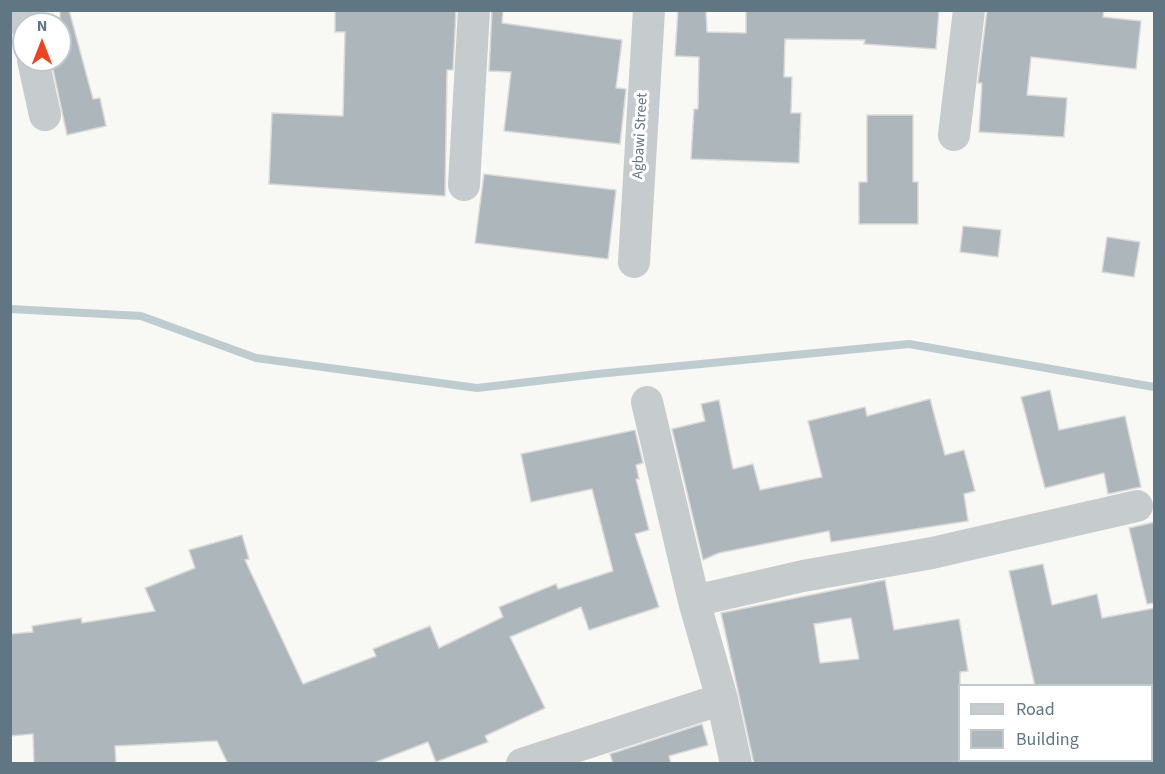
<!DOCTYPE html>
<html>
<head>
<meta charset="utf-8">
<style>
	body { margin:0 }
	#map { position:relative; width:1165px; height:774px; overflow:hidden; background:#f8f8f5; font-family:"Source Sans 3",sans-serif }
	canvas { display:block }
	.frame { position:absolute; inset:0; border:12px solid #617683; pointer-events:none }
	.legend { position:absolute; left:958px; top:684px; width:195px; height:78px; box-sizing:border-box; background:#fff; border:2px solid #c0c8cd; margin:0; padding:8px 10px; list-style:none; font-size:18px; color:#617683 }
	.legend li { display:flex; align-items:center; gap:12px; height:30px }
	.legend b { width:30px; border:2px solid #c0c8cd }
	.north { position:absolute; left:12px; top:12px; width:60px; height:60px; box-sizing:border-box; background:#fff; border:2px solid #c0c8cd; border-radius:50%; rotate:0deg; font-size:16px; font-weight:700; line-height:24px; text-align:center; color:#617683 }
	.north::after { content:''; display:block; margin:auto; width:21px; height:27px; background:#ee4220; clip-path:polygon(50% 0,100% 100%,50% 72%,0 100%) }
</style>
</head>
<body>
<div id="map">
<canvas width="1165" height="774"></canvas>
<div class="frame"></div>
<ul class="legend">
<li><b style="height:8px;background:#c6cbce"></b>Road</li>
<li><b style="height:16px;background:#acb6bb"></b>Building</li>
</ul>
<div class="north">N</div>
</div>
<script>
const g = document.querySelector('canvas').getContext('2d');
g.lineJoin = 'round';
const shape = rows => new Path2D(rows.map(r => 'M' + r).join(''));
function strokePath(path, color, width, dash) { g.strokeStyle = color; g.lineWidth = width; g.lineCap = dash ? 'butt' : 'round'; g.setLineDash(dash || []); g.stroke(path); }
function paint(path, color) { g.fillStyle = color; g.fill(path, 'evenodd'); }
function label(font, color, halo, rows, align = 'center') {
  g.font = font + ' "Source Sans 3",sans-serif'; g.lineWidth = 6; g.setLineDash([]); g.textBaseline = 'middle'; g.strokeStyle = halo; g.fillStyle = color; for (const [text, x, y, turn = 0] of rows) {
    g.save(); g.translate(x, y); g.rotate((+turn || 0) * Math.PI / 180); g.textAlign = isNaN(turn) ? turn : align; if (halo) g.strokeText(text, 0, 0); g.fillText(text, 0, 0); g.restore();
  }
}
strokePath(shape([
	[10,309,141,316,256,358,477,388,597,374,909,344,1154,387]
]), '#becbcf', 8);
const building = shape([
	[60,10,69,10,93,99,100,98,106,126,67,135,51,60,60,60,60,10],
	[335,10,456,10,453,70,447,70,445,196,269,184,272,113,343,116,345,32,335,32,335,10],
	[492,10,503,10,502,23,622,40,616,88,626,89,620,144,504,131,511,72,489,71,492,10],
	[678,10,706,10,707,32,746,33,746,10,939,10,936,49,864,44,865,40,785,39,784,77,792,77,791,113,801,113,799,163,691,159,694,109,698,109,699,57,675,56,678,10],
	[987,10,1104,10,1103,17,1141,21,1136,69,1031,57,1027,95,1067,98,1064,137,979,132,982,83,978,83,987,10],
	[867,115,913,115,913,182,918,182,918,224,859,224,859,182,867,182,867,115],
	[484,174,616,190,608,259,475,243,484,174],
	[963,226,1001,230,998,257,960,252,963,226],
	[1107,237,1140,242,1134,277,1102,272,1107,237],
	[1050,390,1059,430,1125,416,1141,487,1108,494,1104,473,1045,488,1021,397,1050,390],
	[930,399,945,455,964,450,975,491,964,494,968,521,831,542,829,531,719,553,703,560,672,429,705,421,701,404,719,400,733,469,753,464,760,490,822,477,808,421,865,407,867,416,930,399],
	[635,430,643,463,636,465,639,479,636,479,649,530,635,534,659,607,589,630,581,607,510,637,545,708,485,736,488,742,436,762,428,742,371,764,228,764,217,741,115,746,116,764,34,764,33,734,10,736,10,634,33,632,32,626,81,618,82,623,155,611,145,588,195,568,189,550,242,535,249,559,245,560,303,684,376,656,373,649,430,626,439,648,503,617,499,607,556,584,558,589,613,571,592,489,531,502,521,454,635,430],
	[1155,522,1155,603,1147,604,1129,528,1155,522],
	[1043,564,1052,605,1097,594,1102,618,1155,608,1155,686,1035,686,1009,571,1043,564],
	[885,580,894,630,959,619,968,671,960,672,960,764,754,764,721,613,885,580],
	[851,618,859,659,820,663,814,624,851,618],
	[702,724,708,745,669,756,671,764,613,764,610,754,702,724]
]);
paint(building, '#acb6bb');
strokePath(building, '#dadad8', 1.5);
strokePath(shape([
	[22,10,25,24],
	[33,60,45,115],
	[954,135,969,10],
	[464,185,474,10],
	[634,262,649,10],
	[647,402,694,601,722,699,736,764],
	[694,601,803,576,932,553,1137,506],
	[522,764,722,699]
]), '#c6cbce', 32);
label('15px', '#617683', '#fff', [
	["Agbawi Street",641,136,-87]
]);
</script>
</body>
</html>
